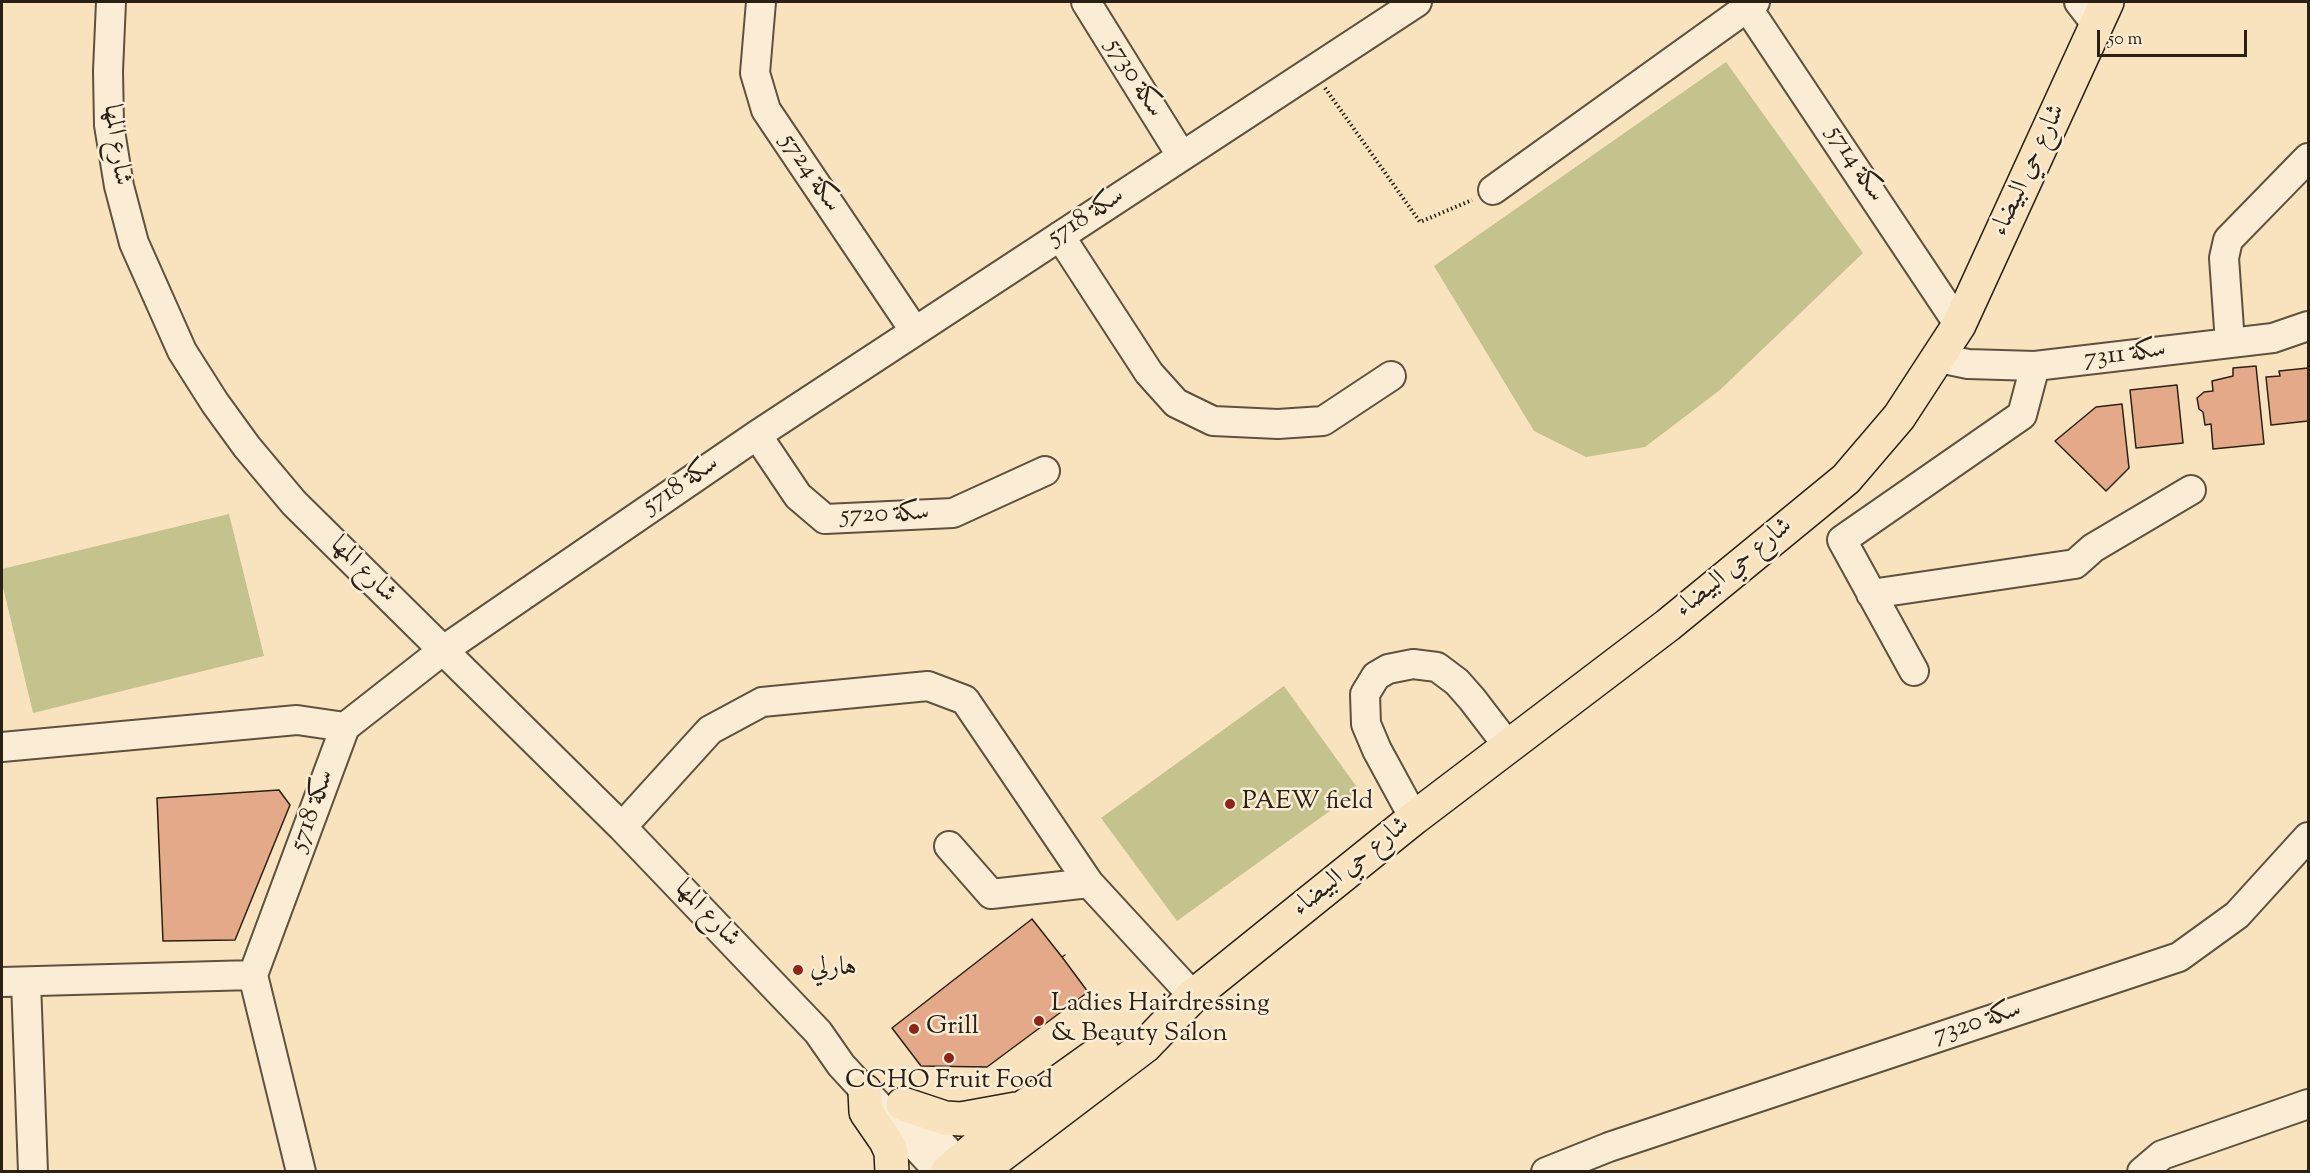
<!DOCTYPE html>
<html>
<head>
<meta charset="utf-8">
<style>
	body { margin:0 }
	#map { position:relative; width:2310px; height:1173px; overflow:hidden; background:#f9e3be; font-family:"Sorts Mill Goudy",serif }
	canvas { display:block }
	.frame { position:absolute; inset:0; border:3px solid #2a2013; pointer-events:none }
	.scale { position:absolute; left:2097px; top:30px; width:150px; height:27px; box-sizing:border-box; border:3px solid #2a2013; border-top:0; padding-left:8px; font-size:18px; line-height:21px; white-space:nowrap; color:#2a2013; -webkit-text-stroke:4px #fbedd5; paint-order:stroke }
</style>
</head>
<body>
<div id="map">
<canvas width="2310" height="1173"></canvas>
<div class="frame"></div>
<div class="scale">50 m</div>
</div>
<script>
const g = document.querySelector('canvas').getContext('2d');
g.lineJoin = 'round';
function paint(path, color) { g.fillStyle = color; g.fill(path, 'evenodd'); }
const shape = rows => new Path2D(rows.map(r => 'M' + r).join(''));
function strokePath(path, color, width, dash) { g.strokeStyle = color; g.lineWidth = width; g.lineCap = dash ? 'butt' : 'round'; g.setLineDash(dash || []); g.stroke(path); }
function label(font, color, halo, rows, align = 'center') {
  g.font = font + ' "Sorts Mill Goudy",Amiri,serif'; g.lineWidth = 5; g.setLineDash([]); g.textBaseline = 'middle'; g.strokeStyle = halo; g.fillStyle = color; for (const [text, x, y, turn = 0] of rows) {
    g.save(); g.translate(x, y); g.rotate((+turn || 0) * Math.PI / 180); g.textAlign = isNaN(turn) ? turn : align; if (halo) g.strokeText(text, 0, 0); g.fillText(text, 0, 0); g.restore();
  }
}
paint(shape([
	[1726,62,1863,253,1720,390,1645,447,1586,457,1534,431,1434,266],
	[229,514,264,656,33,713,2,583,2,569],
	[1284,686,1359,790,1177,921,1101,818]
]), '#c4c28d');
const building = shape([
	[2256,366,2264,444,2213,449,2211,424,2205,425,2203,412,2199,409,2197,398,2204,392,2213,391,2212,381,2233,376,2233,368,2256,366],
	[2308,368,2308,421,2271,425,2266,377,2280,376,2279,371,2308,368],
	[2177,385,2183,443,2136,448,2130,390,2177,385],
	[2122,404,2129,468,2106,491,2055,441,2096,407,2122,404],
	[279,790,290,805,235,940,163,941,157,798,279,790],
	[1032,919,1062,957,1065,955,1062,957,1088,992,987,1067,921,1066,892,1028,1032,919]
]);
paint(building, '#e4a989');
strokePath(building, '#2a2013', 1.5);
const minor = shape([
	[111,2,108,71,109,125,119,186,134,243,182,351,215,403,247,447,294,503,622,827,818,1032,841,1065,934,1166,943,1172],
	[761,2,755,73,766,110,914,330],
	[1086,2,1181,155],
	[2079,2,2096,24],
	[1747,7,1959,325],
	[1493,190,1755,2],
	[1060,236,1149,373,1176,403,1213,421,1278,424,1323,421,1391,376],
	[2230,343,2224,258,2228,240,2308,158],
	[1939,358,1968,364,2035,366,2273,338,2308,326],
	[757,435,798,496,825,519,953,513,1045,471],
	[1871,594,2075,564,2093,548,2191,490],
	[1914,671,1842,540,2022,415,2035,366],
	[2,747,297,720,345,727],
	[1414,818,1377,750,1366,724,1365,694,1376,676,1388,669,1413,664,1437,667,1457,682,1472,699,1508,746],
	[622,827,710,730,762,702,928,686,965,700,1089,883,1193,996],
	[949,846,991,894,1089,883],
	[2,982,253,975],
	[26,982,33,1172],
	[904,1105,946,1149,955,1172],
	[301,1172,253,975,345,727,442,651,757,435,1417,2],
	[1546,1172,1609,1147,2179,957,2237,915,2308,837],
	[2142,1172,2162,1155,2308,1104]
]);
const major = shape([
	[865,1091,866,1112,886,1141,891,1152,892,1172],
	[903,1104,945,1118,961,1119,1016,1109],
	[947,1172,1021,1109,1102,1051],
	[979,1172,1145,1046,1193,996,1414,818,1668,625,1846,479,1899,417,1959,325,2107,2]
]);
strokePath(minor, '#5e513e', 32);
strokePath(major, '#2a2013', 36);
strokePath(shape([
	[1325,88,1420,222,1472,200]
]), '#2a2013', 4, [1.5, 3]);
strokePath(minor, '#fbedd5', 28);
strokePath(major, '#f9e3be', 33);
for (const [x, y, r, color] of [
	[1230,804,6,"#8f2418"],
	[798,970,6,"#8f2418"],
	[1039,1021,6,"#8f2418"],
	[914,1029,6,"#8f2418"],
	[949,1058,6,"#8f2418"]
]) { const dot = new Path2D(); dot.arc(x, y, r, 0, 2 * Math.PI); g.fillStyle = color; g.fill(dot); strokePath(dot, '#fbedd5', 2); }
label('26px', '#2a2013', '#fbedd5', [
	["سكة 5730",1133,79,58],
	["شارع المها",115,145,82],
	["سكة 5714",1854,165,57],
	["شارع حي البيضاء",2030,171,-65],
	["سكة 5724",809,174,56],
	["سكة 5718",1087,218,-33],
	["سكة 7311",2125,356,-7],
	["سكة 5718",682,486,-34],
	["سكة 5720",885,516,-2],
	["شارع حي البيضاء",1735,569,-39],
	["شارع المها",362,571,45],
	["سكة 5718",314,811,-70],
	["شارع حي البيضاء",1352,868,-39],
	["شارع المها",706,915,46],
	["سكة 7320",1978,1024,-18]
]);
label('26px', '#2a2013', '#fbedd5', [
	["PAEW field",1242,804],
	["هارلي",810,970],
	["Ladies Hairdressing",1051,1006],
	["& Beauty Salon",1051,1036],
	["Grill",926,1029],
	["CCHO Fruit Food",949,1083,"center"]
], 'left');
</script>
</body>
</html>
